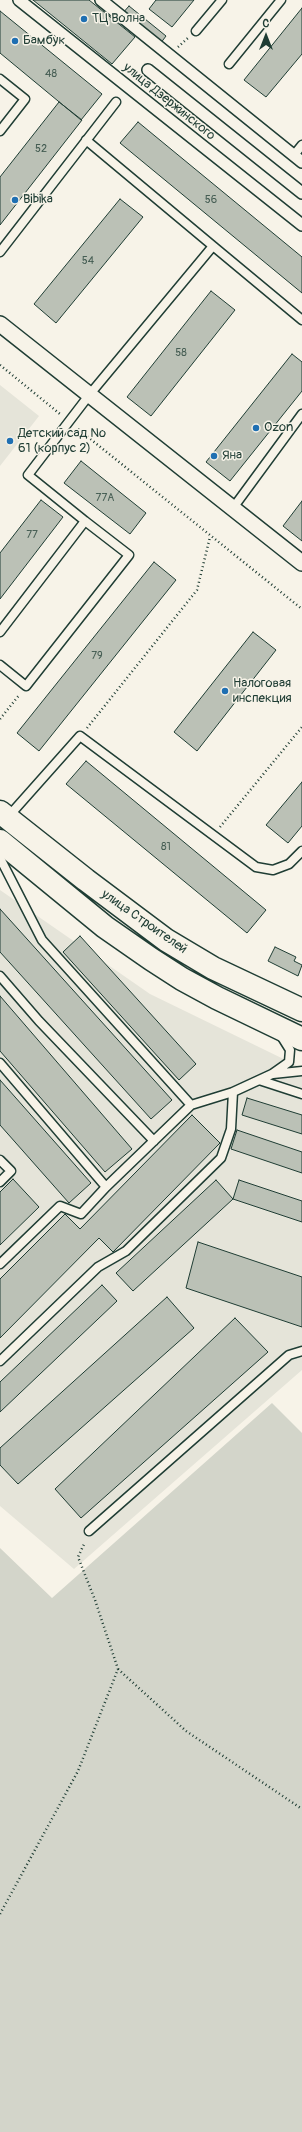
<!DOCTYPE html>
<html>
<head>
<meta charset="utf-8">
<style>
	body { margin:0 }
	#map { position:relative; width:302px; height:2132px; overflow:hidden; background:#f7f3e8; font-family:Pangolin,sans-serif }
	canvas { display:block }
	.north { position:absolute; left:246px; top:16px; width:40px; height:40px; -webkit-text-stroke:3px #f7f3e8; paint-order:stroke; rotate:0deg; font-size:11px; font-weight:700; line-height:16px; text-align:center; color:#1f3d34 }
	.north::after { content:''; display:block; margin:auto; width:14px; height:18px; background:#1f3d34; clip-path:polygon(50% 0,100% 100%,50% 72%,0 100%) }
</style>
</head>
<body>
<div id="map">
<canvas width="302" height="2132"></canvas>
<div class="north">С</div>
</div>
<script>
const g = document.querySelector('canvas').getContext('2d');
g.lineJoin = 'round';
function paint(path, color) { g.fillStyle = color; g.fill(path, 'evenodd'); }
const shape = rows => new Path2D(rows.map(r => 'M' + r).join(''));
function strokePath(path, color, width, dash) { g.strokeStyle = color; g.lineWidth = width; g.lineCap = dash ? 'butt' : 'round'; g.setLineDash(dash || []); g.stroke(path); }
function label(font, color, halo, rows, align = 'center') {
  g.font = font + ' Pangolin,sans-serif'; g.lineWidth = 3; g.setLineDash([]); g.textBaseline = 'middle'; g.strokeStyle = halo; g.fillStyle = color; for (const [text, x, y, turn = 0] of rows) {
    g.save(); g.translate(x, y); g.rotate((+turn || 0) * Math.PI / 180); g.textAlign = isNaN(turn) ? turn : align; if (halo) g.strokeText(text, 0, 0); g.fillText(text, 0, 0); g.restore();
  }
}
paint(shape([
	[0,385,39,416,0,466],
	[0,890,150,994,302,1068,302,1370,74,1569,0,1506]
]), '#e5e4d9');
paint(shape([
	[272,1403,302,1433,302,2132,0,2132,0,1548,52,1598]
]), '#d3d5ca');
const building = shape([
	[33,0,89,0,135,37,112,64,33,0],
	[156,0,194,0,172,27,149,9,156,0],
	[129,6,166,36,160,44,122,14,129,6],
	[302,8,302,54,266,97,244,80,302,8],
	[0,11,102,94,81,120,0,53,0,11],
	[59,102,82,120,0,225,0,177,59,102],
	[138,122,302,257,302,293,120,143,138,122],
	[120,199,143,217,56,323,34,304,120,199],
	[211,291,235,310,151,416,127,397,211,291],
	[292,354,302,362,302,391,230,481,206,462,292,354],
	[81,461,146,513,130,534,64,483,81,461],
	[41,500,63,517,0,599,0,553,41,500],
	[302,501,302,541,283,526,302,501],
	[154,562,176,580,39,751,17,733,154,562],
	[253,632,276,650,197,751,174,732,253,632],
	[86,761,266,910,247,933,66,784,86,761],
	[302,782,302,826,288,843,266,825,302,782],
	[0,909,172,1100,151,1119,0,952,0,909],
	[80,936,196,1064,179,1080,63,952,80,936],
	[275,947,296,957,294,961,302,965,298,976,268,961,275,947],
	[0,996,132,1149,105,1172,0,1051,0,996],
	[0,1080,91,1183,69,1203,0,1125,0,1080],
	[247,1098,302,1115,302,1134,242,1115,247,1098],
	[192,1115,220,1143,113,1252,99,1238,0,1338,0,1279,65,1214,80,1229,192,1115],
	[237,1130,302,1152,302,1173,231,1149,237,1130],
	[13,1179,39,1207,0,1245,0,1192,13,1179],
	[216,1180,233,1199,133,1291,116,1273,216,1180],
	[239,1180,302,1201,302,1222,233,1199,239,1180],
	[198,1242,302,1277,302,1327,186,1288,198,1242],
	[102,1285,117,1301,0,1412,0,1382,102,1285],
	[167,1297,194,1328,18,1484,0,1465,0,1448,167,1297],
	[235,1318,268,1352,81,1518,55,1489,235,1318]
]);
paint(building, '#bbc1b6');
strokePath(building, '#1f3d34', 1);
const service = shape([
	[196,31,222,0],
	[229,64,281,0],
	[0,79,25,99,0,131],
	[86,140,213,246],
	[294,155,302,145],
	[0,252,116,102],
	[233,508,302,414],
	[0,632,85,521,28,475,90,394,213,246,302,320],
	[0,665,26,686,129,555,85,521],
	[8,817,80,736,256,867,273,870,289,864,302,851],
	[0,858,42,940,191,1105],
	[0,976,39,1021,154,1141],
	[0,1063,106,1187],
	[273,1074,302,1071],
	[259,1080,302,1094],
	[0,1160,11,1171,0,1182],
	[0,1264,60,1206,81,1214,106,1187,191,1105,233,1092,272,1074,289,1062,290,1050,280,1034],
	[0,1361,98,1267,126,1251,221,1158,231,1129,233,1092],
	[89,1531,289,1355,302,1351]
]);
const pedestrian = shape([
	[19,0,302,225],
	[101,0,302,162],
	[148,70,302,193]
]);
const minor = shape([
	[0,324,302,563]
]);
const primary = shape([
	[0,812,86,880,166,940,213,968,302,1010],
	[0,841,105,927,151,959,182,979,217,998,302,1039]
]);
strokePath(service, '#1f3d34', 11);
strokePath(pedestrian, '#1f3d34', 14);
strokePath(minor, '#1f3d34', 18);
strokePath(primary, '#1f3d34', 25);
strokePath(shape([
	[178,47,188,38],
	[0,365,60,414],
	[78,429,302,609],
	[0,719,20,694],
	[87,728,197,590,210,537],
	[220,827,302,727],
	[118,1669,186,1731,302,1809],
	[0,1914,78,1771,118,1669,95,1600,78,1557,85,1542]
]), '#1f3d34', 2.5, [1, 3]);
strokePath(service, '#f7f3e8', 8);
strokePath(pedestrian, '#f7f3e8', 11);
strokePath(minor, '#f7f3e8', 15);
strokePath(primary, '#f7f3e8', 22);
for (const [x, y, r, color] of [
	[84,19,4,"#1f6fb2"],
	[15,41,4,"#1f6fb2"],
	[15,200,4,"#1f6fb2"],
	[256,428,4,"#1f6fb2"],
	[10,441,4,"#1f6fb2"],
	[214,456,4,"#1f6fb2"],
	[225,691,4,"#1f6fb2"]
]) { const dot = new Path2D(); dot.arc(x, y, r, 0, 2 * Math.PI); g.fillStyle = color; g.fill(dot); strokePath(dot, '#f7f3e8', 1.5); }
label('11px', '#465e54', null, [
	["48",51,74],
	["52",41,149],
	["56",211,200],
	["54",88,261],
	["58",181,353],
	["77А",105,498],
	["77",32,535],
	["79",97,656],
	["81",166,847]
]);
label('13px', '#1f3d34', '#f7f3e8', [
	["ТЦ Волна",92,19],
	["Бамбук",23,41],
	["Bibika",23,200],
	["Ozon",264,428],
	["Детский сад №",18,434],
	["61 (корпус 2)",18,449],
	["Яна",222,456],
	["Налоговая",233,684],
	["инспекция",233,699]
], 'left');
label('13px', '#1f3d34', '#f7f3e8', [
	["улица Дзержинского",169,102,39],
	["улица Строителей",144,922,35]
]);
</script>
</body>
</html>
